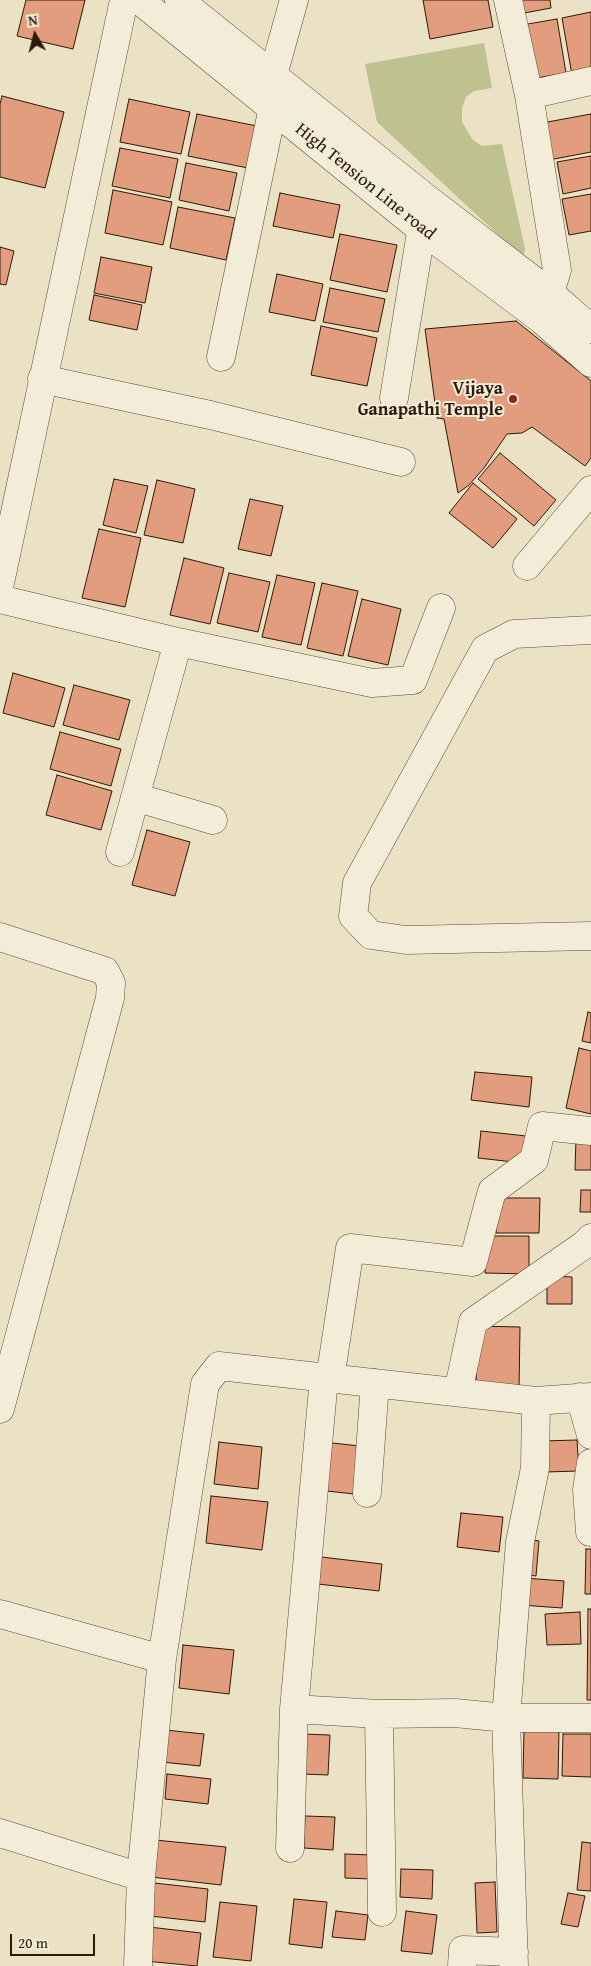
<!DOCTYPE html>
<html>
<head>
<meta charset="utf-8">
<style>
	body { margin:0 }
	#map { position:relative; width:591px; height:1966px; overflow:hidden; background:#ebe1c5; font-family:"Gentium Book Plus",serif }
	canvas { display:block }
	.north { position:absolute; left:10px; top:10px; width:50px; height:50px; -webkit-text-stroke:4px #f2ecd9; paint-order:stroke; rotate:352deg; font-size:14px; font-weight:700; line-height:20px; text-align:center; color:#2e1908 }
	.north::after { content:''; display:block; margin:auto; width:18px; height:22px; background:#2e1908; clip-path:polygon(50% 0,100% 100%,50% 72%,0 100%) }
	.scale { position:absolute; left:10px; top:1934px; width:85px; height:22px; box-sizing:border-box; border:2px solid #2e1908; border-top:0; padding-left:6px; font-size:15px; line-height:18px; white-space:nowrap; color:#2e1908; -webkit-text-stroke:4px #f2ecd9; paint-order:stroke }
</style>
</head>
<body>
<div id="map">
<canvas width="591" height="1966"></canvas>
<div class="north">N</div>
<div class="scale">20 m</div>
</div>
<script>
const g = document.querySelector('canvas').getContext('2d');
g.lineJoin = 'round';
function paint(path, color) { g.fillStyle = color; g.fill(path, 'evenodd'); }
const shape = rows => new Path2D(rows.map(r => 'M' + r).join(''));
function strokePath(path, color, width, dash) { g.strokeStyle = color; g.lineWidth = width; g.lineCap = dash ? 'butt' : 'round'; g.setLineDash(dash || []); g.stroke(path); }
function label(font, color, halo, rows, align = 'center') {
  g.font = font + ' "Gentium Book Plus",serif'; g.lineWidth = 4; g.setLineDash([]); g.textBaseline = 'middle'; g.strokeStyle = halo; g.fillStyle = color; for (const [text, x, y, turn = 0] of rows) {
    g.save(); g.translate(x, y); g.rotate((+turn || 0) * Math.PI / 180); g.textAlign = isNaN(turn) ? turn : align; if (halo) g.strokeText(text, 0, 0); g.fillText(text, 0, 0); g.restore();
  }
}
paint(shape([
	[484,43,492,88,474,91,466,97,462,108,462,122,473,140,482,146,502,144,525,249,523,258,377,122,365,64]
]), '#bec190');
const building = shape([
	[26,0,85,0,73,49,17,36,26,0],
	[423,0,488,0,493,27,430,39,423,0],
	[516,0,550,0,551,8,519,14,516,0],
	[591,12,591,72,572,75,562,18,591,12],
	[557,19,566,73,531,79,522,25,557,19],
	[2,96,64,112,45,188,0,177,0,104,2,96],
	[129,99,190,112,181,154,120,142,129,99],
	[197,114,257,126,248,168,188,156,197,114],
	[591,114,591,152,549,160,542,123,591,114],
	[120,148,178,159,170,198,112,186,120,148],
	[591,156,591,188,563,194,557,162,591,156],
	[186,163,237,173,229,211,179,200,186,163],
	[113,190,172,202,163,245,105,233,113,190],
	[280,193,340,205,333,238,273,226,280,193],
	[591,194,591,231,569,235,562,199,591,194],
	[178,207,235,218,226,260,170,248,178,207],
	[340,234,397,245,387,292,330,280,340,234],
	[0,247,14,251,6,285,0,284,0,247],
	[101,257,152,267,145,303,94,293,101,257],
	[277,274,323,284,315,321,269,312,277,274],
	[330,288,385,299,378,332,323,322,330,288],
	[94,295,142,305,137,330,89,320,94,295],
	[516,321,591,381,591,458,585,466,532,427,522,433,507,434,484,468,469,485,458,493,444,419,437,418,425,329,516,321],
	[321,326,377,338,367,386,311,375,321,326],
	[500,453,556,500,534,526,478,479,500,453],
	[114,479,148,486,136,533,103,525,114,479],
	[157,480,195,489,183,543,144,535,157,480],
	[473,483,517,519,493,548,449,513,473,483],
	[250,499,283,506,271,556,238,549,250,499],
	[99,529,141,538,125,607,82,598,99,529],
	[184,558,224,568,210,624,170,615,184,558],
	[229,573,270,582,258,632,217,623,229,573],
	[277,575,315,583,301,645,262,637,277,575],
	[322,583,358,591,343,656,307,648,322,583],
	[362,599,401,609,388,665,348,656,362,599],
	[13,673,65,688,54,727,3,713,13,673],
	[74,685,130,700,119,740,63,725,74,685],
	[60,732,121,749,111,786,50,769,60,732],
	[57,775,112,791,101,830,46,815,57,775],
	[147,830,190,842,175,896,132,885,147,830],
	[588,1012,591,1013,591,1043,582,1041,588,1012],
	[579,1048,591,1051,591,1114,566,1108,579,1048],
	[475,1072,532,1077,529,1107,471,1100,475,1072],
	[481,1131,526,1136,523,1163,478,1158,481,1131],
	[576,1139,591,1140,591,1170,575,1170,576,1139],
	[581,1190,591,1190,591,1212,580,1212,581,1190],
	[497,1198,540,1198,539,1233,496,1233,497,1198],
	[486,1236,529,1236,529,1274,485,1273,486,1236],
	[547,1276,572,1277,572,1304,547,1304,547,1276],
	[477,1326,520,1327,519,1390,476,1390,477,1326],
	[577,1440,579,1471,545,1472,543,1441,577,1440],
	[219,1442,262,1447,258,1489,214,1484,219,1442],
	[324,1442,368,1447,363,1495,318,1490,324,1442],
	[211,1496,268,1502,262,1550,206,1543,211,1496],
	[461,1513,503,1517,499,1552,457,1547,461,1513],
	[525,1539,539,1541,536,1576,521,1574,525,1539],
	[586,1549,591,1549,591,1594,585,1594,586,1549],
	[321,1557,382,1564,379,1591,318,1584,321,1557],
	[524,1578,564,1581,562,1608,521,1605,524,1578],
	[588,1609,591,1609,591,1700,587,1700,588,1609],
	[580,1612,581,1644,547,1645,545,1614,580,1612],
	[183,1645,234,1650,229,1694,179,1688,183,1645],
	[524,1729,559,1729,558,1779,523,1778,524,1729],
	[165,1730,204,1734,200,1766,162,1762,165,1730],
	[303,1734,330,1735,328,1775,302,1774,303,1734],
	[563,1734,591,1734,591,1777,562,1776,563,1734],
	[167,1774,211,1779,208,1804,165,1799,167,1774],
	[305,1816,335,1817,333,1850,304,1848,305,1816],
	[155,1840,226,1847,221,1885,151,1877,155,1840],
	[582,1842,591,1843,591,1891,577,1890,582,1842],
	[345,1854,372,1855,371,1879,345,1878,345,1854],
	[401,1869,433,1870,432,1899,400,1897,401,1869],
	[495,1882,497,1932,477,1933,475,1883,495,1882],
	[154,1883,208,1889,205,1922,150,1916,154,1883],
	[568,1893,585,1896,578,1927,561,1924,568,1893],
	[294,1899,327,1902,322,1948,289,1944,294,1899],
	[220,1902,257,1906,251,1961,213,1957,220,1902],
	[336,1911,368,1915,365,1940,332,1937,336,1911],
	[406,1911,437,1915,432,1954,401,1951,406,1911],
	[149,1927,201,1933,197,1966,145,1961,149,1927]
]);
paint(building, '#e29d7e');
strokePath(building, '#2e1908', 1);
const minor = shape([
	[139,0,422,230,542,320,591,363],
	[179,0,426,198,550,293,591,329],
	[508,0,529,95,557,270,545,309],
	[529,95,591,81],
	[221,357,273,107,273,75,294,0],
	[42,379,210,415,401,462],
	[394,398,424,214],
	[527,566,591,490],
	[0,583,124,0],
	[0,599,178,642,372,683,413,680,441,608],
	[591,630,514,634,485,649,357,883,353,916,371,935,406,940,591,936],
	[135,797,213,820],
	[120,852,178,642],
	[0,937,105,971,111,983,110,998,0,1409],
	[330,1379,350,1248,473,1262,492,1191,534,1160,542,1126,591,1131],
	[458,1392,473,1322,584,1245,591,1238],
	[580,1397,591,1435],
	[367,1493,375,1383],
	[590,1532,587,1490,591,1463],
	[0,1614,162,1659],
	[294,1709,379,1714,455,1713,506,1718,591,1718],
	[379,1714,382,1912],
	[0,1833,141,1877],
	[290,1848,294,1709,324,1378],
	[138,1966,141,1877,162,1659,205,1384,219,1366,536,1401,591,1397],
	[462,1966,463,1950,514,1952],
	[514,1966,506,1718,520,1542,535,1468,536,1401]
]);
strokePath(minor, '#5d4b37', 29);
strokePath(minor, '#f2ecd9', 28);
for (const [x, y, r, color] of [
	[513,399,5,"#8f2418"]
]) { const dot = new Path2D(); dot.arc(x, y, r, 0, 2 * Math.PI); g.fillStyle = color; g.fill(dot); strokePath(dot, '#f2ecd9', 2); }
label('18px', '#2e1908', '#f2ecd9', [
	["High Tension Line road",365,182,39]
]);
label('bold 18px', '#2e1908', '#f2ecd9', [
	["Vijaya",503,389],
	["Ganapathi Temple",503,410]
], 'right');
</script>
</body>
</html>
